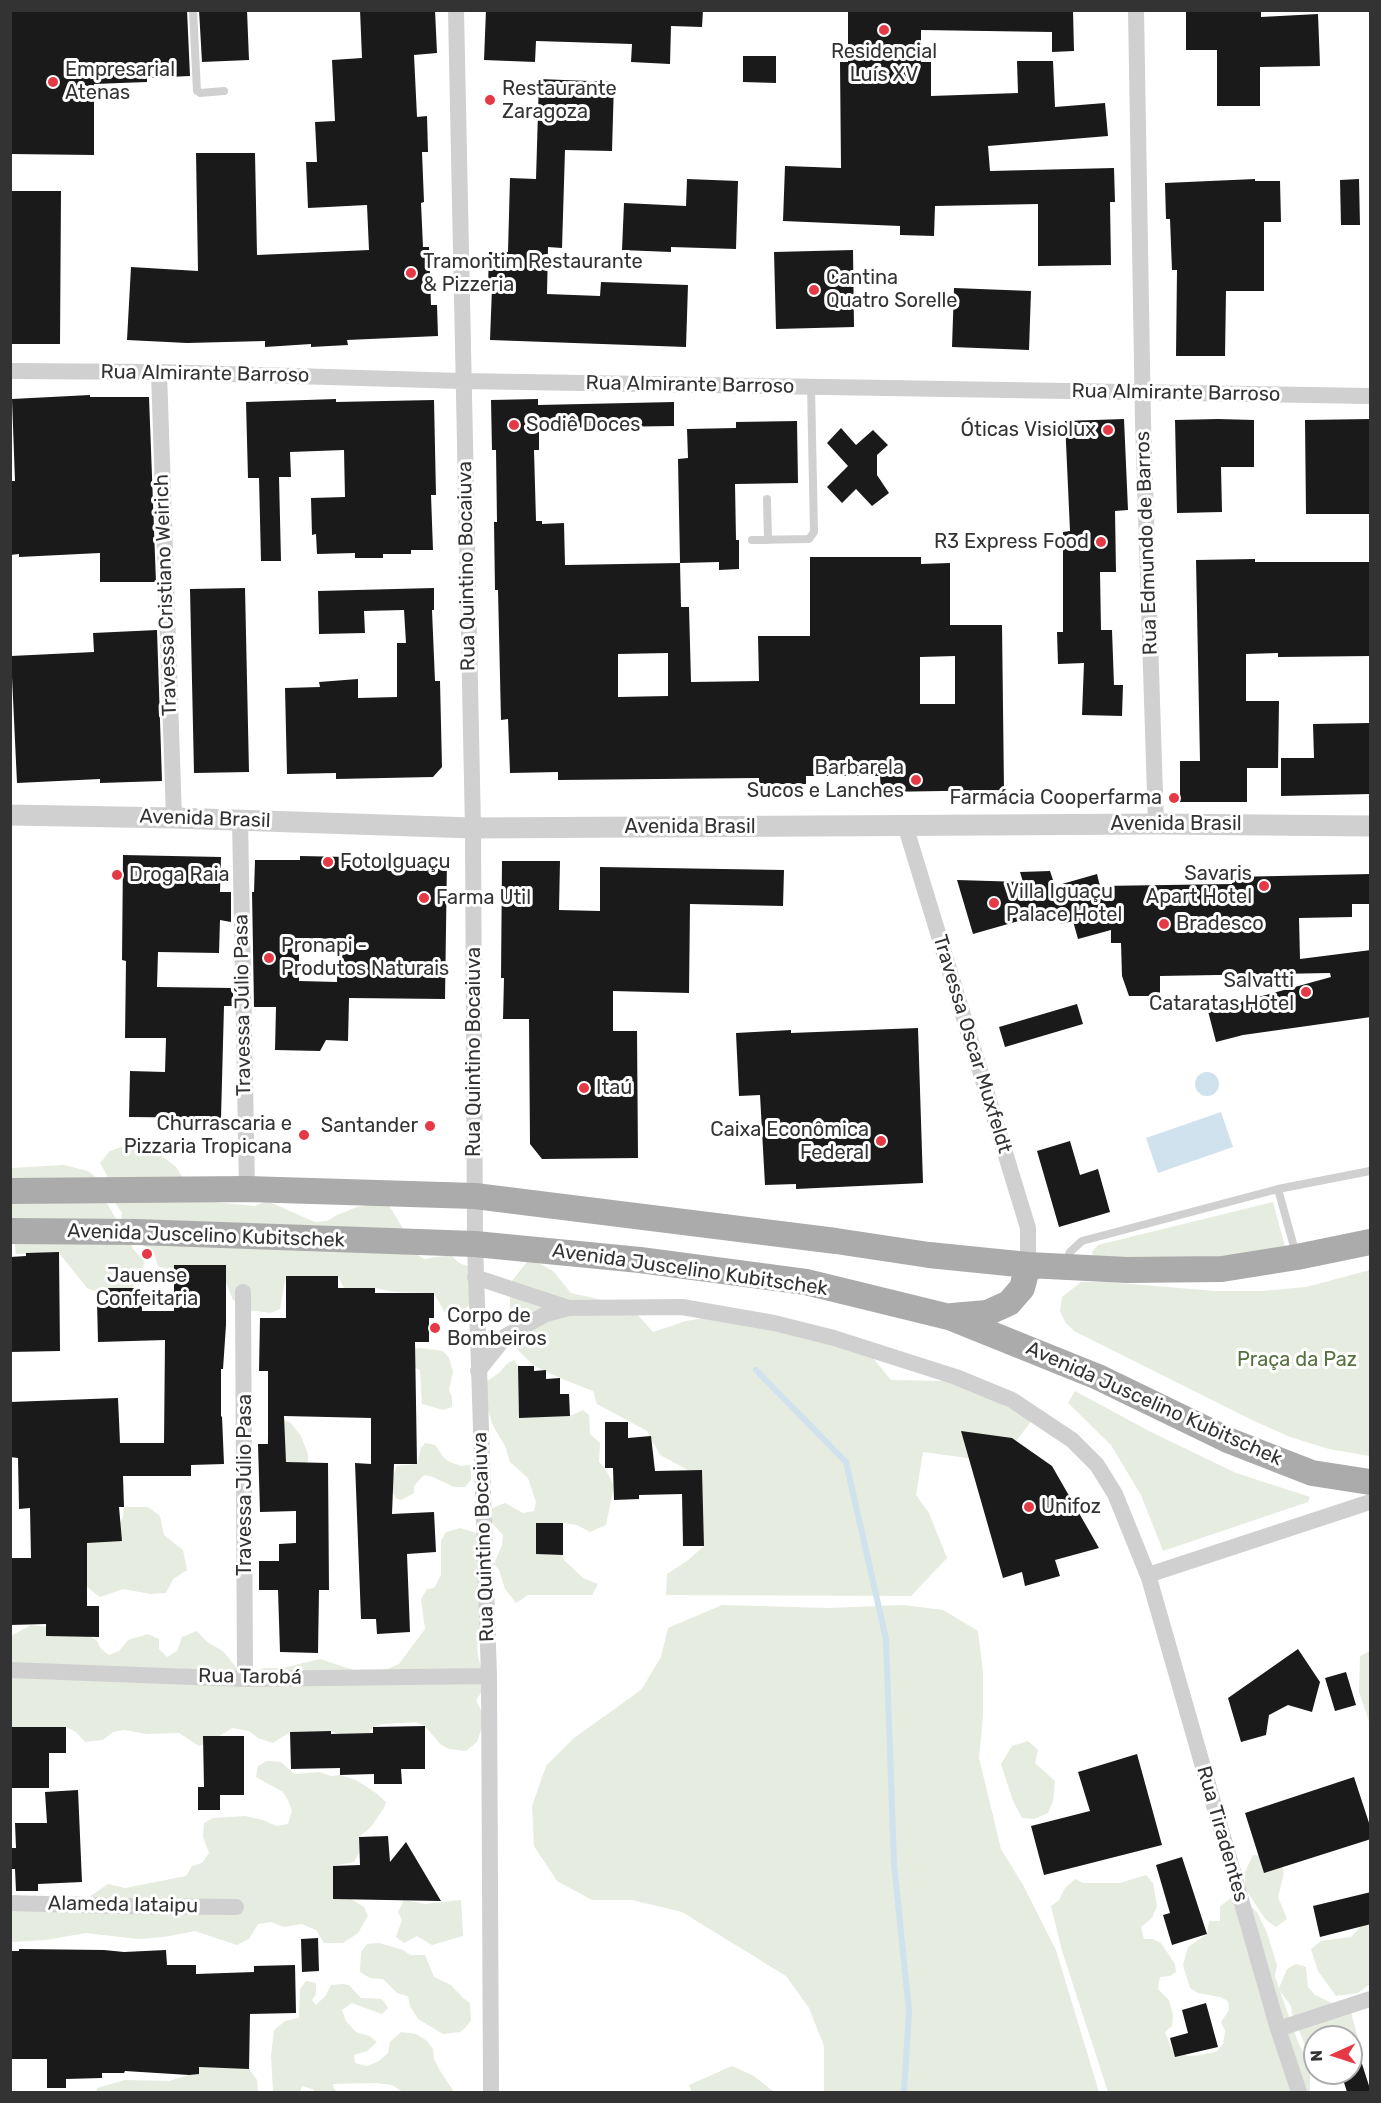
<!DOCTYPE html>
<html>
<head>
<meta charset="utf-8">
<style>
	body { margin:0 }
	#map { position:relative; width:1381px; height:2103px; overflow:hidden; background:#fff; font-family:Rubik,sans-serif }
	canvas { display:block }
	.frame { position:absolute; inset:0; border:12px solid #333; pointer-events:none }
	.north { position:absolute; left:1303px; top:2025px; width:60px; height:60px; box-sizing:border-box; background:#fff; border:2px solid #adadad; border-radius:50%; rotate:267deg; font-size:16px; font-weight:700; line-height:24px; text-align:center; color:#333 }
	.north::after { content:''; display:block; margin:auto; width:21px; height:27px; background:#e63946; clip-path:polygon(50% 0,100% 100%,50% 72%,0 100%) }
</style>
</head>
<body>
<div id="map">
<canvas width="1381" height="2103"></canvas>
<div class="frame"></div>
<div class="north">N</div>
</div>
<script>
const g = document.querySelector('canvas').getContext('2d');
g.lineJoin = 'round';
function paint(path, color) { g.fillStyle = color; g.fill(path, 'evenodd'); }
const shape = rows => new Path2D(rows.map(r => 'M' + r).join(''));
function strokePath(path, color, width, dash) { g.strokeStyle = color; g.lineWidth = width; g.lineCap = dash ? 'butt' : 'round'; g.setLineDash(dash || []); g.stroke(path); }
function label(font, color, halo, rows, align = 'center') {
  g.font = font + ' Rubik,sans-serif'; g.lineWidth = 6; g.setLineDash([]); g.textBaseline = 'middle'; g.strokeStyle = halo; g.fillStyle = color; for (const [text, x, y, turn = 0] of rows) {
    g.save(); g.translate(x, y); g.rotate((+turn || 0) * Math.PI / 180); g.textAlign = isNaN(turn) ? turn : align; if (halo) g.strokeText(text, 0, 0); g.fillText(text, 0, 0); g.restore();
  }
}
paint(shape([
	[129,1144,150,1150,166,1159,176,1167,188,1185,202,1197,213,1202,255,1206,267,1201,315,1222,327,1221,337,1215,357,1207,387,1202,402,1227,412,1251,424,1259,451,1255,459,1263,470,1267,475,1298,463,1312,445,1313,434,1293,394,1292,375,1288,344,1288,338,1276,286,1276,280,1309,270,1313,248,1310,233,1300,222,1272,216,1265,199,1265,182,1273,168,1269,158,1266,154,1253,149,1248,129,1239,133,1249,144,1261,142,1276,132,1288,111,1293,99,1293,87,1288,59,1253,16,1254,15,1245,11,1243,11,1168,64,1165,88,1171,103,1183,106,1202,121,1227,122,1213,116,1204,115,1190,100,1163,110,1151],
	[1273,1202,1286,1250,1220,1262,1093,1257,1092,1252,1098,1245],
	[530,1258,553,1271,571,1293,598,1299,637,1314,653,1332,686,1321,721,1315,867,1351,891,1380,952,1381,1033,1419,1010,1449,975,1459,923,1452,916,1495,929,1513,947,1558,911,1596,666,1595,667,1574,687,1561,704,1546,702,1470,688,1470,660,1455,647,1431,597,1404,593,1391,560,1378,534,1366,514,1346,509,1322,511,1282],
	[1370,1270,1370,1456,1329,1449,1290,1437,1250,1419,1074,1331,1065,1322,1060,1311,1062,1297,1081,1282,1107,1282,1215,1291,1263,1291,1306,1287],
	[420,1348,443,1351,449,1358,453,1372,449,1390,452,1397,452,1407,443,1410,422,1404,420,1370,410,1365,413,1349],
	[514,1360,518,1366,519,1417,570,1416,583,1410,589,1415,590,1434,600,1443,599,1462,605,1468,614,1486,606,1525,590,1532,577,1525,563,1523,536,1523,536,1554,563,1555,564,1560,583,1578,598,1584,592,1595,528,1595,516,1603,505,1589,499,1570,494,1564,502,1545,503,1535,492,1523,490,1509,505,1503,523,1513,534,1511,536,1502,528,1478,510,1462,505,1446,493,1426,486,1404,486,1382,499,1373,508,1363],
	[1075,1391,1149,1431,1236,1473,1310,1497,1308,1502,1163,1551,1141,1495,1111,1445,1068,1403],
	[284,1420,291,1423,301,1436,308,1454,308,1461,294,1472,267,1444,269,1428,273,1421],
	[425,1443,435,1445,444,1458,450,1462,461,1466,471,1465,471,1480,465,1487,454,1487,433,1477,424,1475,414,1486,414,1493,401,1500,396,1498,393,1492,393,1476,397,1466,417,1464,421,1448],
	[124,1507,148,1507,160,1516,164,1535,183,1550,187,1570,173,1579,166,1593,150,1594,123,1589,100,1597,87,1587,87,1563,66,1563,84,1544,115,1535,123,1516],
	[460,1528,474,1532,481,1539,485,1621,477,1644,478,1658,484,1673,484,1689,476,1700,485,1719,477,1742,466,1751,449,1749,440,1744,425,1726,416,1722,382,1724,373,1727,369,1733,339,1734,330,1731,290,1732,273,1743,258,1738,249,1731,232,1728,211,1741,199,1746,179,1733,147,1734,124,1730,113,1732,103,1740,85,1742,76,1732,66,1727,11,1727,11,1636,31,1625,82,1631,97,1641,101,1649,109,1655,119,1651,128,1640,148,1634,159,1639,159,1649,167,1657,177,1651,182,1637,197,1631,206,1641,224,1652,241,1674,252,1675,263,1668,283,1668,320,1659,354,1670,385,1670,399,1664,425,1629,421,1599,427,1589,434,1588,441,1575,441,1541,446,1532],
	[722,1605,829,1608,903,1605,943,1610,978,1631,983,1673,983,1716,979,1758,1001,1849,1023,1885,1056,1950,1099,2092,824,2092,824,2046,809,2008,786,1976,682,1912,632,1900,592,1900,557,1881,534,1846,532,1806,546,1766,574,1738,641,1690,661,1657,668,1628],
	[1370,1651,1370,1724,1359,1692,1360,1656],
	[1028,1741,1038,1750,1035,1763,1055,1781,1053,1801,1048,1813,1034,1819,1022,1818,1013,1801,1001,1764,1012,1746],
	[267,1761,281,1762,294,1774,319,1772,332,1776,340,1775,356,1780,376,1793,386,1802,384,1808,370,1828,359,1837,359,1852,354,1862,333,1866,333,1899,351,1899,364,1907,368,1916,358,1933,343,1943,324,1943,316,1930,302,1924,284,1927,271,1922,258,1924,249,1939,237,1945,195,1931,164,1937,138,1939,86,1933,46,1940,11,1942,10,1896,29,1903,72,1896,89,1897,108,1884,125,1888,186,1876,192,1866,202,1863,209,1853,203,1837,204,1823,213,1818,245,1816,263,1820,276,1826,288,1824,292,1811,288,1800,283,1792,256,1777,258,1766],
	[1253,1855,1269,1856,1281,1861,1284,1873,1278,1897,1287,1919,1276,1927,1265,1919,1245,1888,1245,1872],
	[1146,1875,1153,1883,1157,1906,1152,1918,1141,1927,1144,1939,1153,1939,1161,1943,1175,1964,1176,1972,1170,1976,1160,1977,1158,1989,1169,2000,1173,2015,1172,2026,1165,2032,1172,2050,1188,2056,1200,2055,1216,2052,1223,2044,1225,2031,1221,2022,1229,2010,1228,2001,1220,1997,1198,1993,1190,1988,1183,1965,1188,1947,1207,1934,1209,1921,1220,1921,1220,1906,1239,1892,1248,1904,1257,1912,1267,1933,1277,1965,1275,1976,1279,1988,1287,1969,1296,1964,1306,1967,1308,1987,1315,1995,1351,2012,1357,2035,1359,2051,1351,2056,1351,2037,1315,2037,1315,2054,1312,2048,1305,2045,1292,2014,1291,2006,1280,1991,1298,2042,1310,2066,1310,2092,1108,2092,1062,1951,1051,1906,1059,1900,1065,1888,1075,1879,1084,1883,1120,1883],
	[404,1900,425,1904,461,1900,463,1936,432,1945,417,1936,404,1943,396,1937,402,1920,398,1912],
	[1370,1920,1370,1984,1358,1993,1336,1996,1318,1971,1311,1949,1321,1941,1351,1937,1363,1924],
	[379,1943,403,1950,410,1955,425,1955,434,1977,451,1985,463,1998,470,2003,471,2020,466,2027,460,2032,443,2034,418,2019,410,2006,408,1996,397,1993,383,1979,370,1978,360,1972,361,1952,367,1944],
	[306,1981,316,1983,316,1994,312,2000,316,2005,326,1995,331,1985,343,1984,349,1985,361,1998,382,1999,388,2008,382,2014,352,2003,342,2010,346,2021,356,2032,369,2036,377,2042,367,2051,354,2055,355,2063,367,2066,379,2061,388,2053,390,2042,401,2032,416,2034,426,2040,433,2049,434,2059,439,2069,454,2092,403,2092,392,2085,376,2083,333,2084,334,2089,338,2092,316,2092,312,2089,302,2086,300,2092,273,2092,271,2056,274,2030,285,2021,299,2018,300,1989],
	[199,2061,249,2069,257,2080,258,2092,96,2092,97,2088,125,2080,169,2081,189,2075],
	[732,2066,754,2076,774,2092,692,2092,689,2085]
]), '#e6ecdf');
paint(shape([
	'1195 1084a12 12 0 1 1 24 0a12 12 0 1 1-24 0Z',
	[1221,1112,1233,1147,1158,1173,1146,1138]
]), '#cfe2ee');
strokePath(shape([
	[756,1370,846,1462,886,1639,894,1863,909,2011,904,2092]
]), '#cfe2ee', 6);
paint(shape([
	[12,10,187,10,190,76,147,78,147,82,94,84,94,155,11,154],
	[199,10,247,10,249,60,202,62],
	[360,10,435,10,437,53,414,55,417,117,427,116,428,152,422,152,424,202,421,203,423,247,429,247,431,305,437,305,438,336,347,340,348,345,311,347,311,344,265,347,265,341,187,343,127,340,131,267,198,271,196,153,255,153,257,255,369,250,367,205,308,208,306,162,317,162,315,122,335,121,332,60,362,58],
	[486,10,703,10,702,27,671,26,670,64,631,62,632,44,536,41,535,62,484,60],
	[848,10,1073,10,1074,51,1052,52,1052,32,921,30,921,62,931,62,931,96,1018,93,1017,61,1053,61,1055,107,1105,103,1108,136,988,146,990,171,1114,168,1115,202,1110,202,1111,265,1038,266,1038,204,935,206,934,236,900,235,900,226,783,221,785,166,841,168,840,62,848,62],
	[1186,10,1261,10,1261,17,1318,14,1320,66,1260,67,1260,106,1217,106,1217,50,1186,50],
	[743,56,776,56,776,83,743,82],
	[539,79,614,82,612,151,565,150,562,248,548,247,547,294,600,296,601,282,688,285,686,347,490,340,492,288,488,288,489,252,508,252,510,178,536,179],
	[687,179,738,181,736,249,671,247,671,252,622,250,624,203,686,206],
	[1255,179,1255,181,1280,181,1281,222,1264,222,1264,291,1226,291,1225,356,1176,356,1177,270,1172,270,1170,219,1166,219,1165,183],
	[1359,179,1360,225,1341,225,1340,180],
	[10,191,61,191,60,344,10,344],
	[853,250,854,327,776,329,774,252],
	[954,288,1031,291,1029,350,952,347],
	[90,395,90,397,149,397,156,582,100,582,100,553,19,557,19,554,10,555,10,481,15,481,12,399],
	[336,399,336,402,434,400,436,495,431,495,433,550,411,550,411,554,383,554,383,558,355,558,355,553,317,554,316,534,312,535,311,498,345,497,344,450,290,452,291,477,279,477,281,561,261,561,259,478,248,478,246,402],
	[538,399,538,405,674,402,674,426,539,428,539,450,534,450,536,521,542,521,542,524,564,523,565,565,680,563,681,607,689,607,691,682,759,681,758,636,810,636,810,557,921,557,921,564,950,563,950,625,1002,625,1004,790,881,792,880,776,806,776,806,784,759,784,759,778,558,780,558,772,510,773,508,719,501,720,498,590,495,590,494,522,497,522,496,450,492,450,491,400],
	[668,653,668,696,618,697,618,654],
	[955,656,955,704,920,704,920,657],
	[1124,419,1128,510,1115,511,1116,572,1100,572,1101,630,1112,630,1114,685,1123,685,1122,716,1082,715,1084,663,1058,664,1057,632,1063,632,1063,532,1070,531,1065,421],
	[1218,419,1254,420,1254,467,1221,467,1222,512,1177,513,1175,420],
	[1371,419,1371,514,1306,514,1305,420],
	[797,421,798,483,735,484,736,540,739,540,739,569,719,570,719,562,680,563,678,459,688,458,687,429,736,428,736,422],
	[841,428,856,445,873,430,888,445,877,455,877,475,889,493,872,506,856,489,842,503,827,487,848,466,827,443],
	[1255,559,1255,562,1371,562,1371,656,1278,657,1278,653,1246,654,1246,701,1279,701,1278,768,1247,768,1247,802,1180,802,1180,761,1200,761,1196,560],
	[245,588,249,772,194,773,190,589],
	[434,588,434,610,432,610,435,681,440,681,442,767,433,777,336,779,336,773,287,774,285,688,320,687,319,682,358,679,358,698,397,697,397,643,406,643,404,610,364,611,365,633,319,634,318,591],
	[157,630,162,781,100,783,100,779,17,783,11,656,94,652,93,633],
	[1370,723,1371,794,1281,796,1281,758,1314,758,1313,724],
	[123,855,221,857,220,892,231,892,231,922,220,920,219,953,158,952,157,987,233,988,233,1006,224,1006,221,1118,129,1117,130,1071,165,1072,166,1038,125,1038,126,961,122,960],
	[300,856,447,859,445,999,349,998,348,1041,326,1040,320,1051,275,1050,276,1007,254,1007,252,892,254,892,255,860,300,860],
	[299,938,338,939,337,982,299,981],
	[502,861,560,861,559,910,600,911,600,867,784,870,783,906,690,904,689,993,613,991,613,1031,637,1031,638,1158,542,1159,530,1144,529,1019,503,1019,504,978,501,978],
	[1050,871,1055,886,1097,874,1100,886,1232,884,1232,877,1371,874,1371,904,1352,904,1352,917,1299,918,1300,959,1371,950,1371,1017,1243,1035,1216,1042,1208,1011,1331,977,1330,973,1160,976,1160,996,1129,996,1122,976,1121,943,1111,943,1111,930,1078,939,1073,921,1061,924,1057,910,973,934,957,880,1023,882,1020,872],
	[1077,1004,1083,1024,1005,1047,999,1027],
	[918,1028,923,1183,796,1189,796,1184,765,1185,760,1095,739,1096,736,1033,791,1030,791,1033],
	[1070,1141,1080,1175,1098,1169,1110,1212,1059,1227,1037,1151],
	[59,1252,60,1351,10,1352,10,1257,26,1256,26,1253],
	[174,1265,226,1265,226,1325,223,1369,221,1369,221,1417,222,1416,224,1464,191,1465,191,1476,123,1476,124,1507,119,1507,122,1541,87,1543,87,1606,99,1606,99,1637,46,1636,46,1624,10,1625,10,1558,31,1558,30,1508,19,1509,18,1458,10,1457,10,1402,118,1398,120,1443,164,1443,165,1340,98,1342,97,1301,109,1301,108,1288,141,1288,142,1311,174,1311],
	[286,1276,338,1276,338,1288,375,1288,375,1293,434,1293,434,1318,429,1318,429,1342,415,1342,417,1464,394,1464,392,1514,434,1512,436,1552,407,1554,410,1632,377,1634,376,1619,361,1619,355,1463,371,1464,371,1418,284,1416,286,1462,328,1463,329,1590,319,1590,318,1653,280,1652,278,1590,259,1590,259,1561,279,1561,279,1544,296,1543,296,1511,260,1512,258,1444,268,1444,268,1371,259,1371,260,1318,286,1318],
	[518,1366,534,1366,534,1371,546,1370,546,1379,560,1378,560,1394,569,1394,570,1416,519,1418],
	[605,1422,628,1422,628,1438,651,1436,655,1471,702,1470,704,1546,683,1546,682,1494,639,1495,639,1499,614,1500,613,1468,605,1468],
	[961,1431,1012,1438,1052,1466,1099,1548,1055,1560,1060,1576,1025,1586,1022,1572,1003,1578],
	[536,1523,563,1523,563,1555,536,1554],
	[1298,1649,1320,1682,1312,1712,1288,1705,1269,1715,1266,1735,1241,1742,1228,1698],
	[1346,1672,1356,1705,1335,1711,1325,1678],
	[425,1726,425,1769,401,1769,402,1784,374,1784,374,1774,340,1775,340,1768,291,1769,290,1732,331,1731,331,1734,373,1733,373,1727],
	[10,1727,66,1727,66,1753,49,1753,49,1788,10,1788],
	[203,1736,244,1736,244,1795,220,1795,220,1810,198,1810,198,1787,204,1787],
	[1137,1754,1162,1845,1044,1875,1031,1826,1090,1811,1078,1772],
	[1354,1777,1371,1829,1371,1839,1264,1873,1245,1813],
	[78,1790,82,1882,38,1884,38,1891,16,1891,15,1869,10,1869,10,1848,16,1848,15,1823,47,1823,45,1792],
	[388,1836,390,1862,406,1842,441,1901,333,1899,333,1866,360,1865,359,1837],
	[1182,1857,1207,1934,1172,1945,1163,1915,1170,1913,1156,1865],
	[1371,1892,1371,1924,1320,1937,1313,1906],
	[318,1938,319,1971,302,1972,301,1939],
	[19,1949,104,1950,124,1952,166,1950,167,1965,196,1965,196,1974,254,1972,254,1966,295,1965,296,2013,250,2014,249,2069,199,2067,199,2074,189,2075,125,2071,124,2073,102,2073,102,2078,66,2079,66,2088,47,2088,47,2059,10,2059,10,1951,19,1951],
	[1206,2003,1218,2047,1175,2057,1170,2038,1188,2033,1182,2010],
	[1351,2042,1355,2042,1371,2092,1347,2092,1341,2073,1351,2073]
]), '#1a1a1a');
strokePath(shape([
	[193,10,197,91,200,93,224,91],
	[767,499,768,540],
	[752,540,809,539,814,532,811,387],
	[1278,1189,1370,1171],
	[1065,1264,1070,1252,1082,1241,1278,1189,1296,1254]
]), '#d0d0d0', 8);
strokePath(shape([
	[456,10,473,828,475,1244,489,1676,491,2092],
	[1136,10,1143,422,1156,824],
	[10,371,159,372,462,381,1370,396],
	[159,372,174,818],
	[240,820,247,1189],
	[905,825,1028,1228,1028,1265],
	[475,1277,569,1308],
	[243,1292,245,1679],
	[478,1371,506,1336,546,1314,569,1308,682,1307,774,1323,834,1338,956,1377,1012,1400,1072,1440,1097,1465,1115,1494,1149,1578,1278,2029,1299,2092],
	[1148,1575,1370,1502],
	[10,1670,245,1679,489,1676],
	[10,1903,117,1906,236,1907],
	[1278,2029,1370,1999]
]), '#d0d0d0', 16);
strokePath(shape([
	[10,815,174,818,473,828,1156,824,1370,826]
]), '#d0d0d0', 21);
strokePath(shape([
	[10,1191,247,1189,475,1196,836,1241,929,1255,1028,1265,1127,1270,1222,1269,1297,1257,1370,1242],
	[10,1231,137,1232,475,1244,640,1260,806,1282,949,1317,1098,1377,1230,1441,1312,1473,1370,1482],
	[952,1316,987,1313,1009,1303,1022,1288,1028,1265]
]), '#ababab', 26);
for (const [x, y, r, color] of [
	[884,30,6,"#e63946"],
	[53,82,6,"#e63946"],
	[490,100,6,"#e63946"],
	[411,273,6,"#e63946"],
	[814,290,6,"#e63946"],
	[514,425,6,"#e63946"],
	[1108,430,6,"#e63946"],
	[1101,542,6,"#e63946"],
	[916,780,6,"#e63946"],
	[1174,798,6,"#e63946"],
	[328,862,6,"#e63946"],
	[117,875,6,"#e63946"],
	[1264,886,6,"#e63946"],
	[424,898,6,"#e63946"],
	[994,903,6,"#e63946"],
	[1164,924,6,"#e63946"],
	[269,958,6,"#e63946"],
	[1306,992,6,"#e63946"],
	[584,1088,6,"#e63946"],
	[430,1126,6,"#e63946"],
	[304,1135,6,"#e63946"],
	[881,1141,6,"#e63946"],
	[147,1254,6,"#e63946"],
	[435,1328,6,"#e63946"],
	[1029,1507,6,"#e63946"]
]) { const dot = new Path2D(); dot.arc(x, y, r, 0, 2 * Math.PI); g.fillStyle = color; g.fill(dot); strokePath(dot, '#fff', 2); }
label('20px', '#333', '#fff', [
	["Residencial",884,52,"center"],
	["Luís XV",884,75,"center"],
	["Empresarial",65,70],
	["Atenas",65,93],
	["Restaurante",502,89],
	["Zaragoza",502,112],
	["Tramontim Restaurante",423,262],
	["& Pizzeria",423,285],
	["Cantina",826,278],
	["Quatro Sorelle",826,301],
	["Sodiê Doces",526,425],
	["Óticas Visiolux",1096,430,"right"],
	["R3 Express Food",1089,542,"right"],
	["Barbarela",904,768,"right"],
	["Sucos e Lanches",904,791,"right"],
	["Farmácia Cooperfarma",1162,798,"right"],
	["Foto Iguaçu",340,862],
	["Savaris",1252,874,"right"],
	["Apart Hotel",1252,897,"right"],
	["Droga Raia",129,875],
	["Villa Iguaçu",1006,892],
	["Palace Hotel",1006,915],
	["Farma Util",436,898],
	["Bradesco",1176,924],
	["Pronapi -",281,946],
	["Produtos Naturais",281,969],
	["Salvatti",1294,981,"right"],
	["Cataratas Hotel",1294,1004,"right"],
	["Itaú",596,1088],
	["Churrascaria e",292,1124,"right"],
	["Pizzaria Tropicana",292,1147,"right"],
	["Santander",418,1126,"right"],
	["Caixa Econômica",869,1130,"right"],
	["Federal",869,1153,"right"],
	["Jauense",147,1276,"center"],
	["Confeitaria",147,1299,"center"],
	["Corpo de",447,1316],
	["Bombeiros",447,1339],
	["Unifoz",1041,1507]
], 'left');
label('20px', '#333', '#fff', [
	["Rua Almirante Barroso",205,374,1],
	["Rua Almirante Barroso",690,385,1],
	["Rua Almirante Barroso",1176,393,1],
	["Rua Edmundo de Barros",1147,543,-92],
	["Rua Quintino Bocaiuva",467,566,-91],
	["Travessa Cristiano Weirich",166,595,-92],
	["Avenida Brasil",205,819,2],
	["Avenida Brasil",1176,824],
	["Avenida Brasil",690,827],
	["Travessa Júlio Pasa",243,1005,-91],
	["Travessa Oscar Muxfeldt",972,1044,73],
	["Rua Quintino Bocaiuva",474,1052,-90],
	["Avenida Juscelino Kubitschek",206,1236,2],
	["Avenida Juscelino Kubitschek",690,1270,8],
	["Avenida Juscelino Kubitschek",1154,1404,24],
	["Travessa Júlio Pasa",245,1485,-90],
	["Rua Quintino Bocaiuva",484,1537,-92],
	["Rua Tarobá",250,1677,1],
	["Rua Tiradentes",1222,1834,74],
	["Alameda Iataipu",123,1905,1]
]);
label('20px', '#56703f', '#fff', [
	["Praça da Paz",1297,1360]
]);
</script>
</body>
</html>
